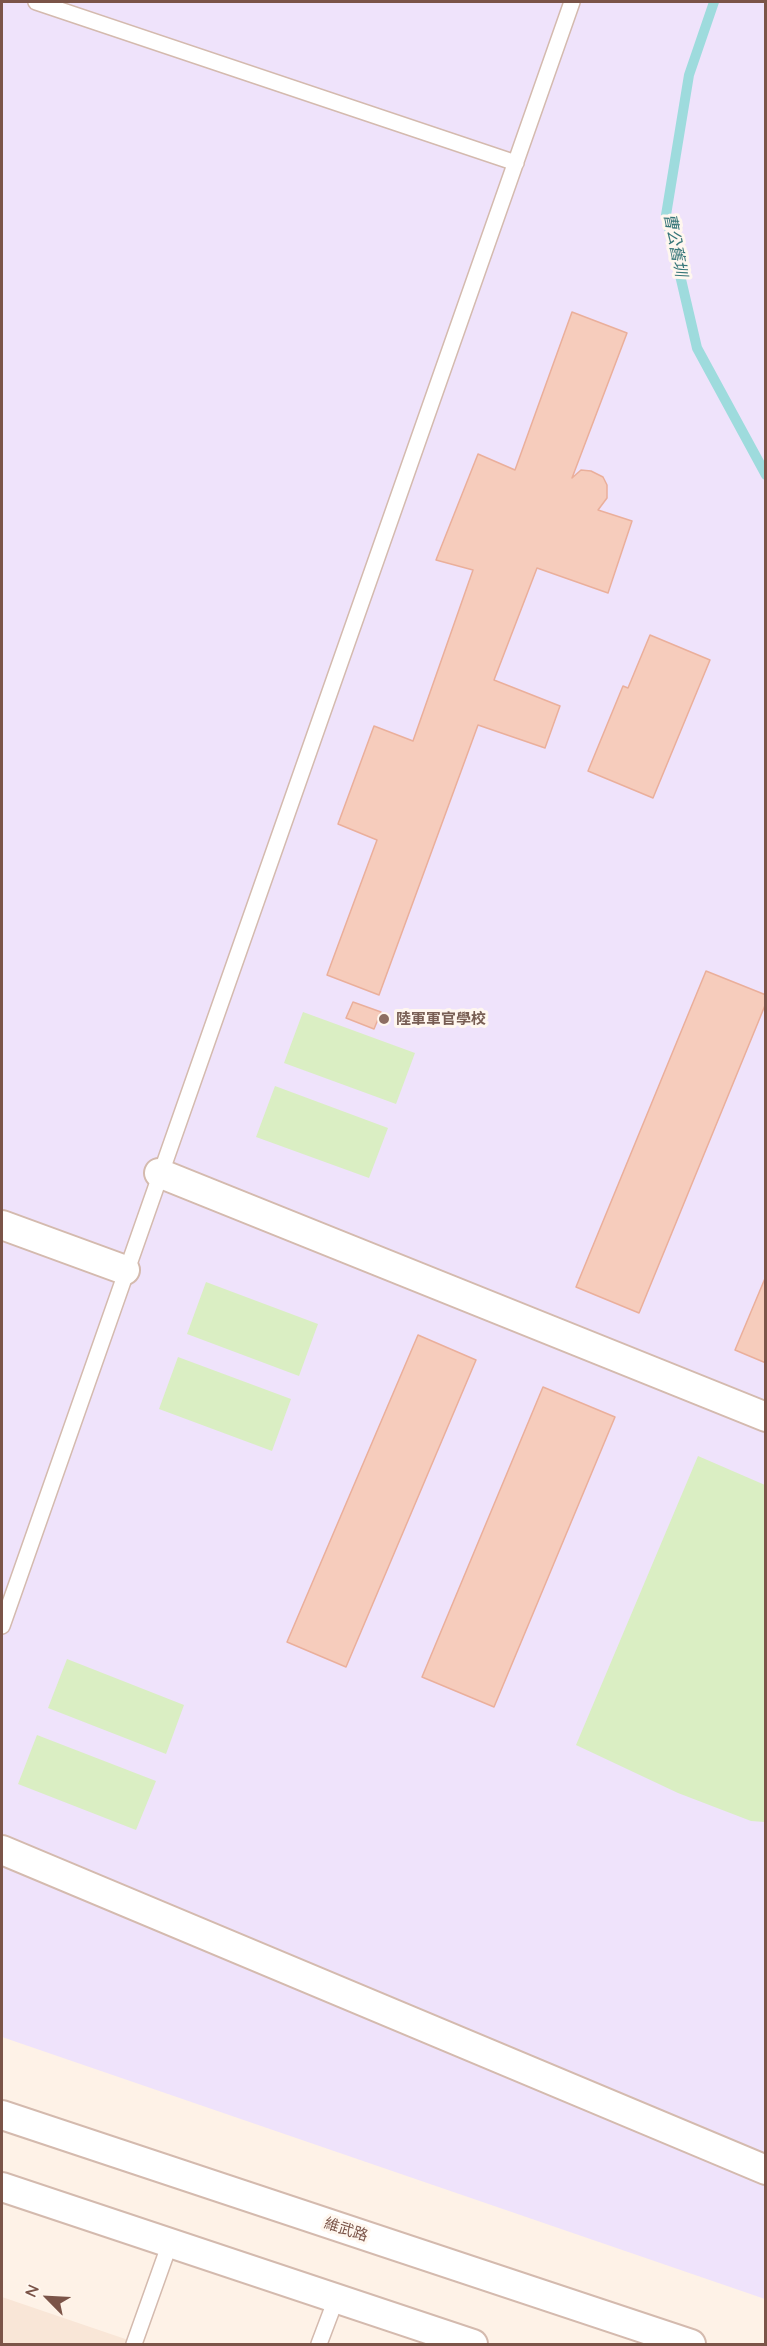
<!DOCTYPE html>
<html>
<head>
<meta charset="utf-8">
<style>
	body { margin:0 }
	#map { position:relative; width:767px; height:2346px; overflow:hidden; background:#fef2e7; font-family:Quicksand,sans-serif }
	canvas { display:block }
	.frame { position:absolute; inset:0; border:3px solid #7b5448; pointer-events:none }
	.north { position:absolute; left:18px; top:2268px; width:60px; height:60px; -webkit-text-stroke:4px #fff7ef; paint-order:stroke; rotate:294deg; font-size:16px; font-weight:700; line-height:24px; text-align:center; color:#7b5448 }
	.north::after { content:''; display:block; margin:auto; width:21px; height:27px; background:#7b5448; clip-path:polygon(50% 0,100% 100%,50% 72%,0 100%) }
</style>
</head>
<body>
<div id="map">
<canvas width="767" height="2346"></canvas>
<div class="frame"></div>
<div class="north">N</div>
</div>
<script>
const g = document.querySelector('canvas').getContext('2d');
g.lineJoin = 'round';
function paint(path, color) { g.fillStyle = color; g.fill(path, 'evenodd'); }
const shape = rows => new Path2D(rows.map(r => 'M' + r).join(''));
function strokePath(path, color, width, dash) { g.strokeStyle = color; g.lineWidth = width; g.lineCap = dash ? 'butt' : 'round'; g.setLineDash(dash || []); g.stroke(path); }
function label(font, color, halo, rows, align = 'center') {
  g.font = font + ' Quicksand,"Noto Sans TC",sans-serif'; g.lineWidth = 6; g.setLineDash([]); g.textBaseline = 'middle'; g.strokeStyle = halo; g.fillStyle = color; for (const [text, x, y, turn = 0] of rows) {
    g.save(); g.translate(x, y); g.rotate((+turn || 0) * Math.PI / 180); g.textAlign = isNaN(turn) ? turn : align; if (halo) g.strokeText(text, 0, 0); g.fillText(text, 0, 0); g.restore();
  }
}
paint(shape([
	[2,2297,140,2344,2,2344]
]), '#f9e6d7');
paint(shape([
	[2,2,765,2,765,2299,2,2037]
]), '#efe3fb');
paint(shape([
	[303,1012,415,1053,396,1104,284,1063],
	[275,1086,388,1128,369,1178,256,1137],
	[206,1282,318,1324,299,1376,187,1334],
	[178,1357,291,1399,272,1451,159,1409],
	[698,1456,765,1485,765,1822,751,1821,678,1793,576,1745],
	[67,1659,184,1705,166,1754,48,1708],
	[37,1735,156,1781,136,1830,18,1784]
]), '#daeec3');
strokePath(shape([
	[714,2,689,75,666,215,697,348,766,475]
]), '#9edbdd', 10);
const building = shape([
	[572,312,627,333,572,478,581,470,591,471,603,477,607,485,607,498,598,510,632,521,608,593,537,568,494,680,560,706,545,748,478,725,379,995,327,975,377,840,338,824,374,726,413,741,473,570,436,560,478,454,515,470,572,312],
	[650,635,710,660,653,798,588,771,623,686,628,688,650,635],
	[706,971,766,995,766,1003,639,1313,576,1287,706,971],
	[353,1002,381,1012,374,1029,346,1018,353,1002],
	[766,1276,766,1363,735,1350,766,1276],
	[418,1335,476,1360,346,1667,287,1642,418,1335],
	[543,1387,615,1417,494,1707,422,1677,543,1387]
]);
paint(building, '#f6ccbc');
strokePath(building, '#eaaf9b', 1.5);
const service = shape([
	[36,2,516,163],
	[2,1626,572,2],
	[134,2344,170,2243],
	[319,2344,336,2299]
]);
const minor = shape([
	[159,1173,766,1417],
	[2,1225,125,1270],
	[2,1850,766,2170],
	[2,2115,691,2344],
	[2,2187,473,2344]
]);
strokePath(service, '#d4baae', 18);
strokePath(minor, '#d4baae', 32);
strokePath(service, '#fff', 15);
strokePath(minor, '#fff', 28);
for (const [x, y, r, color] of [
	[384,1019,6,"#8d6e63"]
]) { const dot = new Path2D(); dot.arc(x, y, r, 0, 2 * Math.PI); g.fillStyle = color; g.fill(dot); strokePath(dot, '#fff7ef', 2); }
label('bold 15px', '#785e54', '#fff7ef', [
	["陸軍軍官學校",396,1019]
], 'left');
label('15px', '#7b5448', '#fff7ef', [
	["維武路",346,2230,18]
]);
label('italic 16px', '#377679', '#fff7ef', [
	["曹公舊圳",675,245,79]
]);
</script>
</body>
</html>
